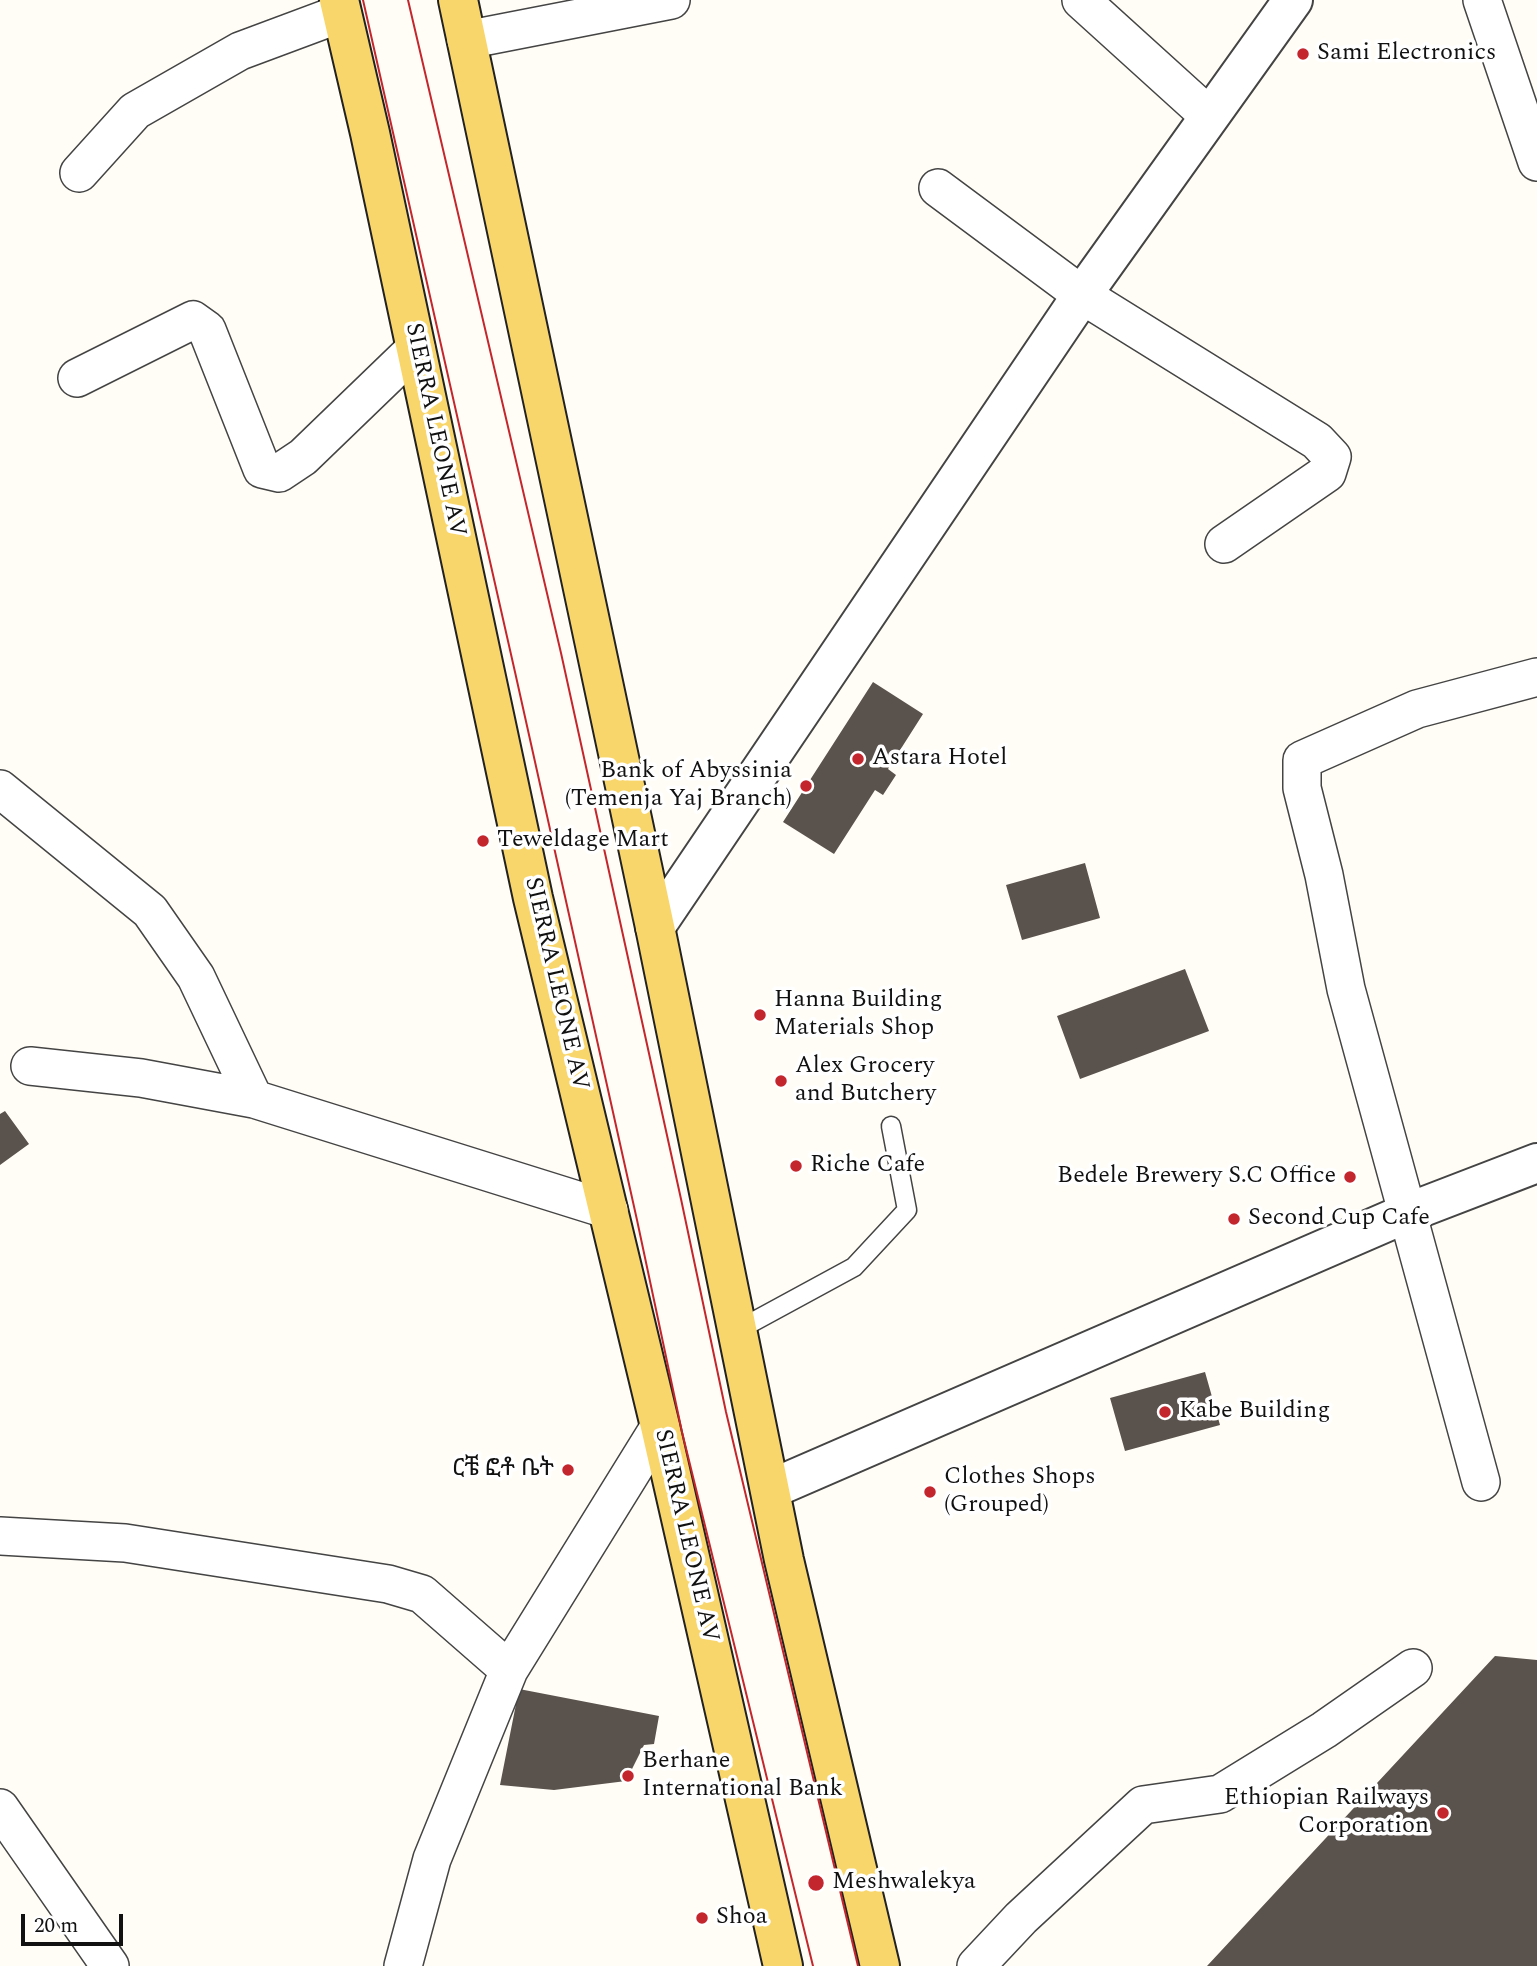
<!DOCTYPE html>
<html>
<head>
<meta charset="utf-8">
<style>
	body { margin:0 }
	#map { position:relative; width:1537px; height:1966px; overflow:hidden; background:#fffdf5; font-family:Spectral,serif }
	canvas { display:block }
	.scale { position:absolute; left:21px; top:1914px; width:102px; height:32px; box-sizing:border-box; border:4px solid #111; border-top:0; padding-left:9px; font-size:21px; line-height:24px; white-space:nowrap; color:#111; -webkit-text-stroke:5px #fff; paint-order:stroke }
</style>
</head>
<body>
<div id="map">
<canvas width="1537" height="1966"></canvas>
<div class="scale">20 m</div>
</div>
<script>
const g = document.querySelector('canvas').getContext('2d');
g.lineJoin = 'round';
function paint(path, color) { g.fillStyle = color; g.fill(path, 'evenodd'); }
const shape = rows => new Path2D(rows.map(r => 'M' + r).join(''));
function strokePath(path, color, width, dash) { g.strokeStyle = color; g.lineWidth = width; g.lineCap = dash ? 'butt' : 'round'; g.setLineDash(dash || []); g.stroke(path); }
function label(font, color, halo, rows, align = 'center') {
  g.font = font + ' Spectral,"Noto Sans Ethiopic",serif'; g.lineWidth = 7; g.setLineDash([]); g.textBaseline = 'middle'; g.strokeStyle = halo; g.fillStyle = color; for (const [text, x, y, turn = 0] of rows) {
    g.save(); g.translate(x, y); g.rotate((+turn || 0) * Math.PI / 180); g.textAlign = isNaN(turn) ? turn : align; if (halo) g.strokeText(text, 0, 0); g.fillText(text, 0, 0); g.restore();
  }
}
paint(shape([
	[873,682,923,714,888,769,896,775,883,795,875,790,834,854,783,822],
	[1085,863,1100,918,1022,940,1006,885],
	[1185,969,1209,1031,1080,1079,1057,1016],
	[5,1111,29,1144,0,1165,0,1114],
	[1205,1372,1220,1425,1125,1451,1110,1398],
	[1495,1656,1537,1660,1537,1966,1207,1966],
	[519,1689,659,1716,654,1744,644,1745,626,1781,554,1790,500,1785]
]), '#5a524d');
const service = shape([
	[738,1330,854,1267,907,1210,891,1126]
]);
const minor = shape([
	[1081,0,1209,116],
	[1482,0,1537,162],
	[466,40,671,0],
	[79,173,135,111,240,51,342,13],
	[938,188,1082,295,1317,441,1332,457,1327,473,1224,544],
	[77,378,193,320,207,330,262,469,279,473,303,457,416,348],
	[0,789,150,911,196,977,254,1099,609,1210],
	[30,1066,141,1078,254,1099],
	[1481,1482,1346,989,1324,875,1302,788,1302,760,1417,709,1537,677],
	[0,1536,125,1543,388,1584,422,1594,509,1670],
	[0,1808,110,1966],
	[403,1966,432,1859,509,1670,660,1426],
	[976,1966,1021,1918,1143,1805,1220,1794,1324,1730,1413,1668]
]);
const tertiary = shape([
	[655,927,1082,295,1293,0],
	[771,1489,1407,1213,1537,1163]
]);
const primary = shape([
	[339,0,370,133,533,898,660,1426,783,1966],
	[458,0,655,927,784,1560,880,1966]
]);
strokePath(service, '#444', 21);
strokePath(minor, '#444', 40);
strokePath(tertiary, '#444', 42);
strokePath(primary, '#222', 42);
strokePath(service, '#fff', 18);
strokePath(minor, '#fff', 37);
strokePath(tertiary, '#fff', 38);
strokePath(primary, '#f9d66b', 38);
strokePath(shape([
	[363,0,515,672,637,1220,682,1432,813,1966],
	[408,0,561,653,681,1199,726,1412,858,1966]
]), '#c4262e', 2);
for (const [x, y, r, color] of [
	[1303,54,7,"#c4262e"],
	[858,759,7,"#c4262e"],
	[806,786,7,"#c4262e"],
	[483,841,7,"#c4262e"],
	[760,1015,7,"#c4262e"],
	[781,1081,7,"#c4262e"],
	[796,1166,7,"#c4262e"],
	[1350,1177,7,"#c4262e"],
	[1234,1219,7,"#c4262e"],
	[1165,1412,7,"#c4262e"],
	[568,1470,7,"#c4262e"],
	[930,1492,7,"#c4262e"],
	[628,1776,7,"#c4262e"],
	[1443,1813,7,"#c4262e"],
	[816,1883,9,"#c4262e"],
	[702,1918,7,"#c4262e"]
]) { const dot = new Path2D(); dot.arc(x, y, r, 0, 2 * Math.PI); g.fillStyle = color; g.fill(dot); strokePath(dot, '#fff', 2.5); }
label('24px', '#111', '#fff', [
	["Sami Electronics",1317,54],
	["Astara Hotel",872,759],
	["Bank of Abyssinia",792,772,"right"],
	["(Temenja Yaj Branch)",792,800,"right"],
	["Teweldage Mart",497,841],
	["Hanna Building",774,1001],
	["Materials Shop",774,1029],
	["Alex Grocery",795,1067],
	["and Butchery",795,1095],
	["Riche Cafe",810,1166],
	["Bedele Brewery S.C Office",1336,1177,"right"],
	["Second Cup Cafe",1248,1219],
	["Kabe Building",1179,1412],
	["ርቼ ፎቶ ቤት",554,1470,"right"],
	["Clothes Shops",944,1478],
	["(Grouped)",944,1506],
	["Berhane",642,1762],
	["International Bank",642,1790],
	["Ethiopian Railways",1429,1799,"right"],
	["Corporation",1429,1827,"right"],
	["Meshwalekya",832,1883],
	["Shoa",716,1918]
], 'left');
label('24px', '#111', '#fff', [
	["SIERRA LEONE AV",434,430,78],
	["SIERRA LEONE AV",555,984,77],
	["SIERRA LEONE AV",685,1536,77]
]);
</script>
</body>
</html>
